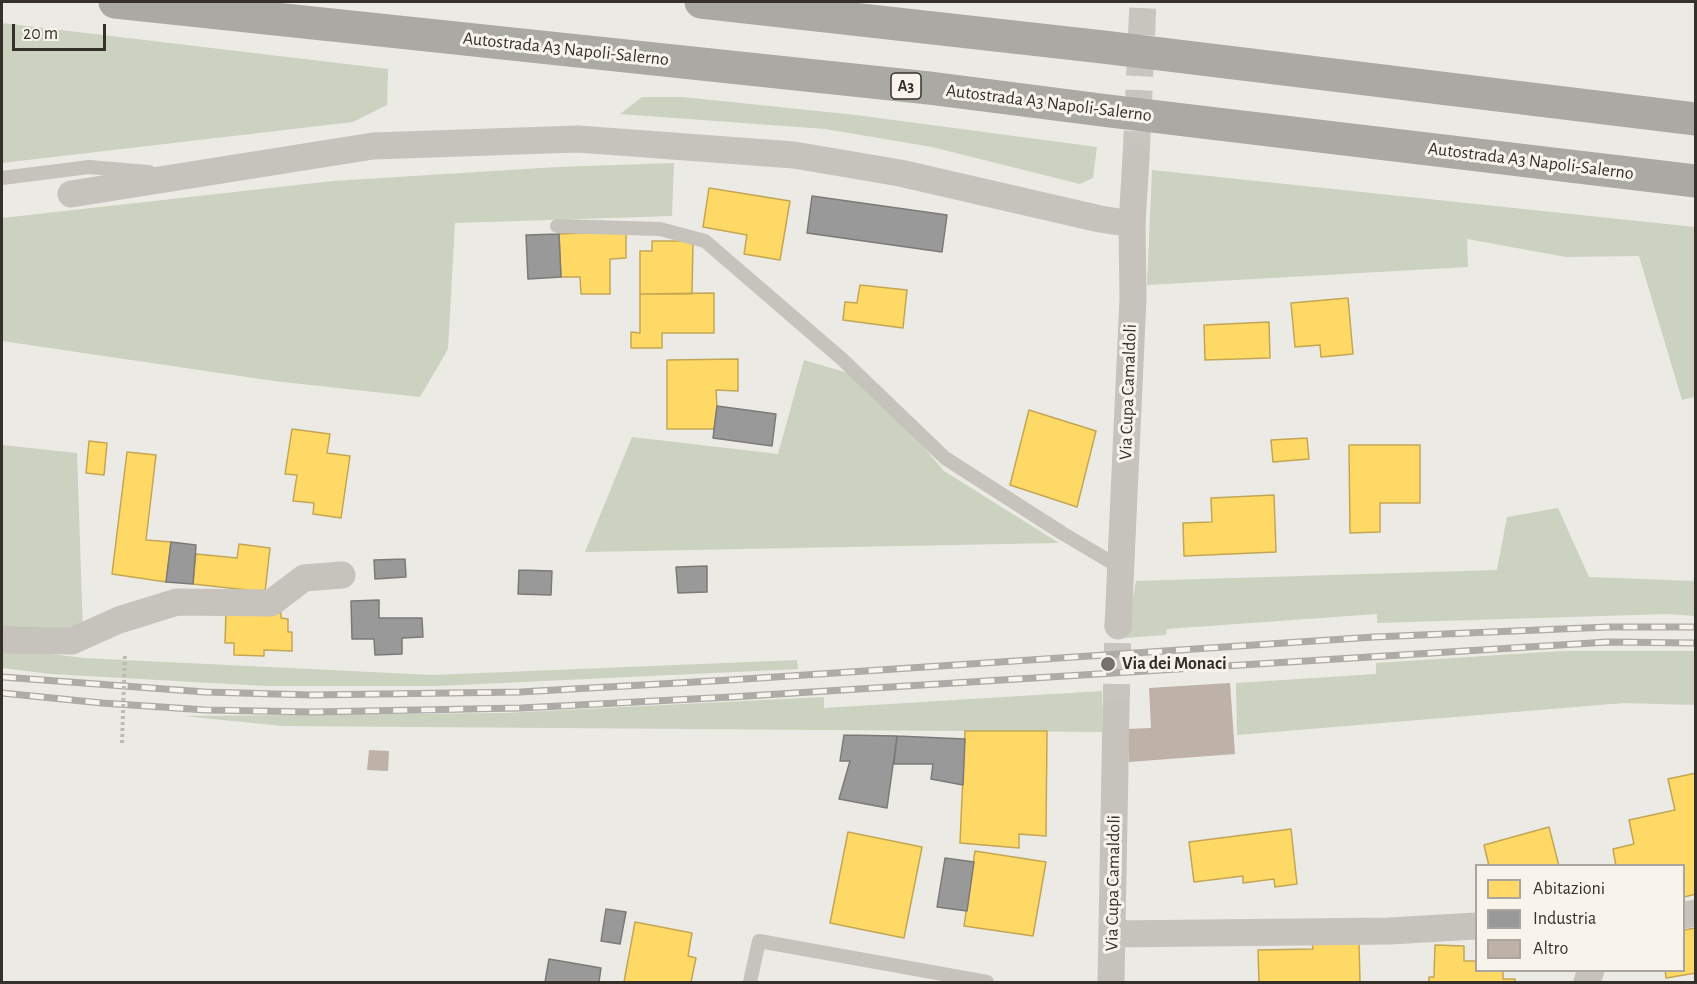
<!DOCTYPE html>
<html>
<head>
<meta charset="utf-8">
<style>
	body { margin:0 }
	#map { position:relative; width:1697px; height:984px; overflow:hidden; background:#eceae4; font-family:"Alegreya Sans",sans-serif }
	canvas { display:block }
	.frame { position:absolute; inset:0; border:3px solid #36302b; pointer-events:none }
	.legend { position:absolute; left:1475px; top:864px; width:210px; height:108px; box-sizing:border-box; background:#f8f4ec; border:2px solid #aaa69f; margin:0; padding:8px 10px; list-style:none; font-size:18px; color:#36302b }
	.legend li { display:flex; align-items:center; gap:12px; height:30px }
	.legend b { width:30px; border:2px solid #aaa69f }
	.scale { position:absolute; left:12px; top:24px; width:94px; height:27px; box-sizing:border-box; border:3px solid #36302b; border-top:0; padding-left:8px; font-size:18px; line-height:21px; white-space:nowrap; color:#36302b; -webkit-text-stroke:4px #f8f4ec; paint-order:stroke }
</style>
</head>
<body>
<div id="map">
<canvas width="1697" height="984"></canvas>
<div class="frame"></div>
<ul class="legend">
<li><b style="height:16px;background:#ffd966"></b>Abitazioni</li>
<li><b style="height:16px;background:#999"></b>Industria</li>
<li><b style="height:16px;background:#beb1a8"></b>Altro</li>
</ul>
<div class="scale">20 m</div>
</div>
<script>
const g = document.querySelector('canvas').getContext('2d');
g.lineJoin = 'round';
function paint(path, color) { g.fillStyle = color; g.fill(path, 'evenodd'); }
const shape = rows => new Path2D(rows.map(r => 'M' + r).join(''));
function strokePath(path, color, width, dash) { g.strokeStyle = color; g.lineWidth = width; g.lineCap = dash ? 'butt' : 'round'; g.setLineDash(dash || []); g.stroke(path); }
function label(font, color, halo, rows, align = 'center') {
  g.font = font + ' "Alegreya Sans",sans-serif'; g.lineWidth = 6; g.setLineDash([]); g.textBaseline = 'middle'; g.strokeStyle = halo; g.fillStyle = color; for (const [text, x, y, turn = 0] of rows) {
    g.save(); g.translate(x, y); g.rotate((+turn || 0) * Math.PI / 180); g.textAlign = isNaN(turn) ? turn : align; if (halo) g.strokeText(text, 0, 0); g.fillText(text, 0, 0); g.restore();
  }
}
paint(shape([
	[2,23,388,69,387,105,353,122,2,163],
	[642,97,683,97,856,115,1097,147,1093,178,1080,184,932,147,825,129,620,114],
	[674,163,672,216,455,223,448,349,420,397,274,381,2,341,2,218,333,181,557,167],
	[1152,170,1695,227,1695,397,1682,400,1639,256,1566,257,1467,239,1468,267,1147,285],
	[804,360,865,378,944,471,1059,543,585,552,632,437,778,454],
	[2,445,77,453,83,633,2,629],
	[1558,508,1589,577,1695,581,1695,616,1667,614,1377,623,1377,614,1167,629,1166,635,1125,638,1136,581,1497,570,1507,517],
	[2,648,84,658,433,675,797,660,798,669,438,686,265,686,51,674,2,668],
	[1562,651,1695,651,1695,705,1624,703,1237,735,1236,683,1376,674,1376,663],
	[1102,691,1102,732,283,726,183,716,504,713,824,697,824,708]
]), '#cbd2bf');
const homes = shape([
	[709,188,790,201,780,260,744,254,747,235,703,227,709,188],
	[626,231,626,258,610,259,610,294,581,294,580,277,561,277,559,234,626,231],
	[652,241,693,241,692,294,640,294,640,251,652,251,652,241],
	[860,285,907,290,903,328,843,320,845,302,857,303,860,285],
	[714,293,714,333,662,333,662,348,631,348,631,332,640,333,640,294,714,293],
	[1348,298,1353,354,1321,357,1320,345,1295,347,1291,303,1348,298],
	[1269,322,1270,358,1205,360,1204,325,1269,322],
	[738,359,738,391,716,390,717,406,714,429,667,429,667,360,738,359],
	[1029,410,1096,431,1077,507,1010,485,1029,410],
	[292,429,330,434,327,453,350,456,341,518,313,514,314,503,293,501,297,475,285,474,292,429],
	[1307,438,1309,459,1273,462,1271,440,1307,438],
	[89,441,107,443,104,475,86,473,89,441],
	[1349,445,1420,445,1420,503,1380,503,1380,532,1350,533,1349,445],
	[127,452,156,455,146,540,171,542,166,582,112,574,127,452],
	[1274,495,1276,552,1184,556,1183,523,1212,522,1211,498,1274,495],
	[239,544,270,548,265,592,193,584,196,554,237,558,239,544],
	[226,611,281,613,281,618,288,619,288,632,292,632,292,651,264,650,264,656,234,655,234,643,225,643,226,611],
	[965,731,1047,731,1046,836,1019,834,1019,848,960,843,965,731],
	[1696,773,1696,894,1684,897,1684,866,1616,866,1613,849,1634,844,1629,820,1675,810,1668,779,1696,773],
	[1549,827,1559,866,1489,866,1484,845,1549,827],
	[1291,829,1297,884,1275,887,1274,879,1243,883,1243,876,1194,882,1189,842,1291,829],
	[848,832,922,847,904,938,830,923,848,832],
	[975,851,1046,862,1033,936,964,926,975,851],
	[635,922,692,933,688,956,696,958,691,982,624,982,635,922],
	[1696,928,1696,973,1666,978,1665,970,1684,970,1684,930,1696,928],
	[1312,943,1359,943,1360,982,1259,982,1258,950,1313,949,1312,943],
	[1435,945,1464,946,1464,961,1476,961,1476,970,1503,970,1503,979,1515,979,1515,982,1429,982,1429,977,1434,977,1435,945]
]);
paint(homes, '#ffd966');
strokePath(homes, '#c3a654', 1.5);
const industry = shape([
	[812,196,947,215,942,252,807,233,812,196],
	[559,234,561,277,528,279,526,235,559,234],
	[717,406,776,414,772,446,713,438,717,406],
	[171,542,196,545,193,584,166,582,171,542],
	[405,559,406,577,375,579,374,560,405,559],
	[707,566,707,592,678,593,676,567,707,566],
	[519,570,552,571,551,595,518,594,519,570],
	[379,600,379,618,422,618,423,637,402,638,402,654,375,655,374,639,352,639,351,601,379,600],
	[844,735,897,736,887,808,839,799,850,761,840,761,844,735],
	[897,736,965,739,963,785,931,779,933,764,894,764,897,736],
	[945,858,974,862,967,911,937,907,945,858],
	[606,909,626,912,620,944,601,941,606,909],
	[549,959,601,968,599,982,545,982,549,959]
]);
paint(industry, '#999');
strokePath(industry, '#7b7a78', 1.5);
paint(shape([
	[1230,683,1235,754,1129,762,1127,729,1151,728,1149,688],
	[369,750,389,751,388,771,367,770]
]), '#beb1a8');
strokePath(shape([
	[1136,158,1143,2],
	[1116,711,1118,626]
]), '#c8c5bf', 27, [27, 14]);
strokePath(shape([
	[2,178,89,167,149,172],
	[557,226,660,229,705,241,843,360,945,458,1062,533,1121,568],
	[750,982,759,941,987,982]
]), '#c6c2bc', 14);
strokePath(shape([
	[71,194,373,146,578,139,794,155,900,173,1100,219,1132,224],
	[1118,626,1133,298,1132,224,1136,158],
	[2,639,14,640,72,641,119,620,177,602,271,603,304,578,342,575],
	[1684,915,1696,913],
	[1112,934,1390,931,1476,926],
	[1111,982,1116,711],
	[1587,982,1591,970]
]), '#c6c2bc', 27);
strokePath(shape([
	[115,2,929,88,1109,111,1696,181],
	[701,2,1103,47,1696,119]
]), '#aba9a3', 33);
const rail = shape([
	[2,677,205,692,311,695,520,692,730,680,1374,637,1608,627,1696,627],
	[2,693,102,703,206,710,313,712,521,708,731,697,1608,642,1696,643]
]);
strokePath(rail, '#adaaa7', 7);
strokePath(rail, '#f8f4ec', 4.5, [14]);
strokePath(shape([
	[122,743,125,653]
]), '#bebab5', 4, [3, 3]);
for (const [x, y, r, color] of [
	[1108,664,8,"#76716c"]
]) { const dot = new Path2D(); dot.arc(x, y, r, 0, 2 * Math.PI); g.fillStyle = color; g.fill(dot); strokePath(dot, '#f8f4ec', 2); }
for (const [x, y, w] of [
	[906,86,30]
]) { const box = new Path2D(); box.roundRect(x - w / 2, y - 13, w, 26, 4.5); g.fillStyle = '#f8f4ec'; g.fill(box); strokePath(box, '#36302b', 1.5); }
label('bold 16px', '#36302b', null, [
	["A3",906,86]
]);
label('18px', '#36302b', '#f8f4ec', [
	["Autostrada A3 Napoli-Salerno",566,49,6],
	["Autostrada A3 Napoli-Salerno",1049,103,7],
	["Autostrada A3 Napoli-Salerno",1531,161,7],
	["Via Cupa Camaldoli",1128,392,-88],
	["Via Cupa Camaldoli",1113,883,-89]
]);
label('bold 18px', '#36302b', '#f8f4ec', [
	["Via dei Monaci",1122,664]
], 'left');
</script>
</body>
</html>
